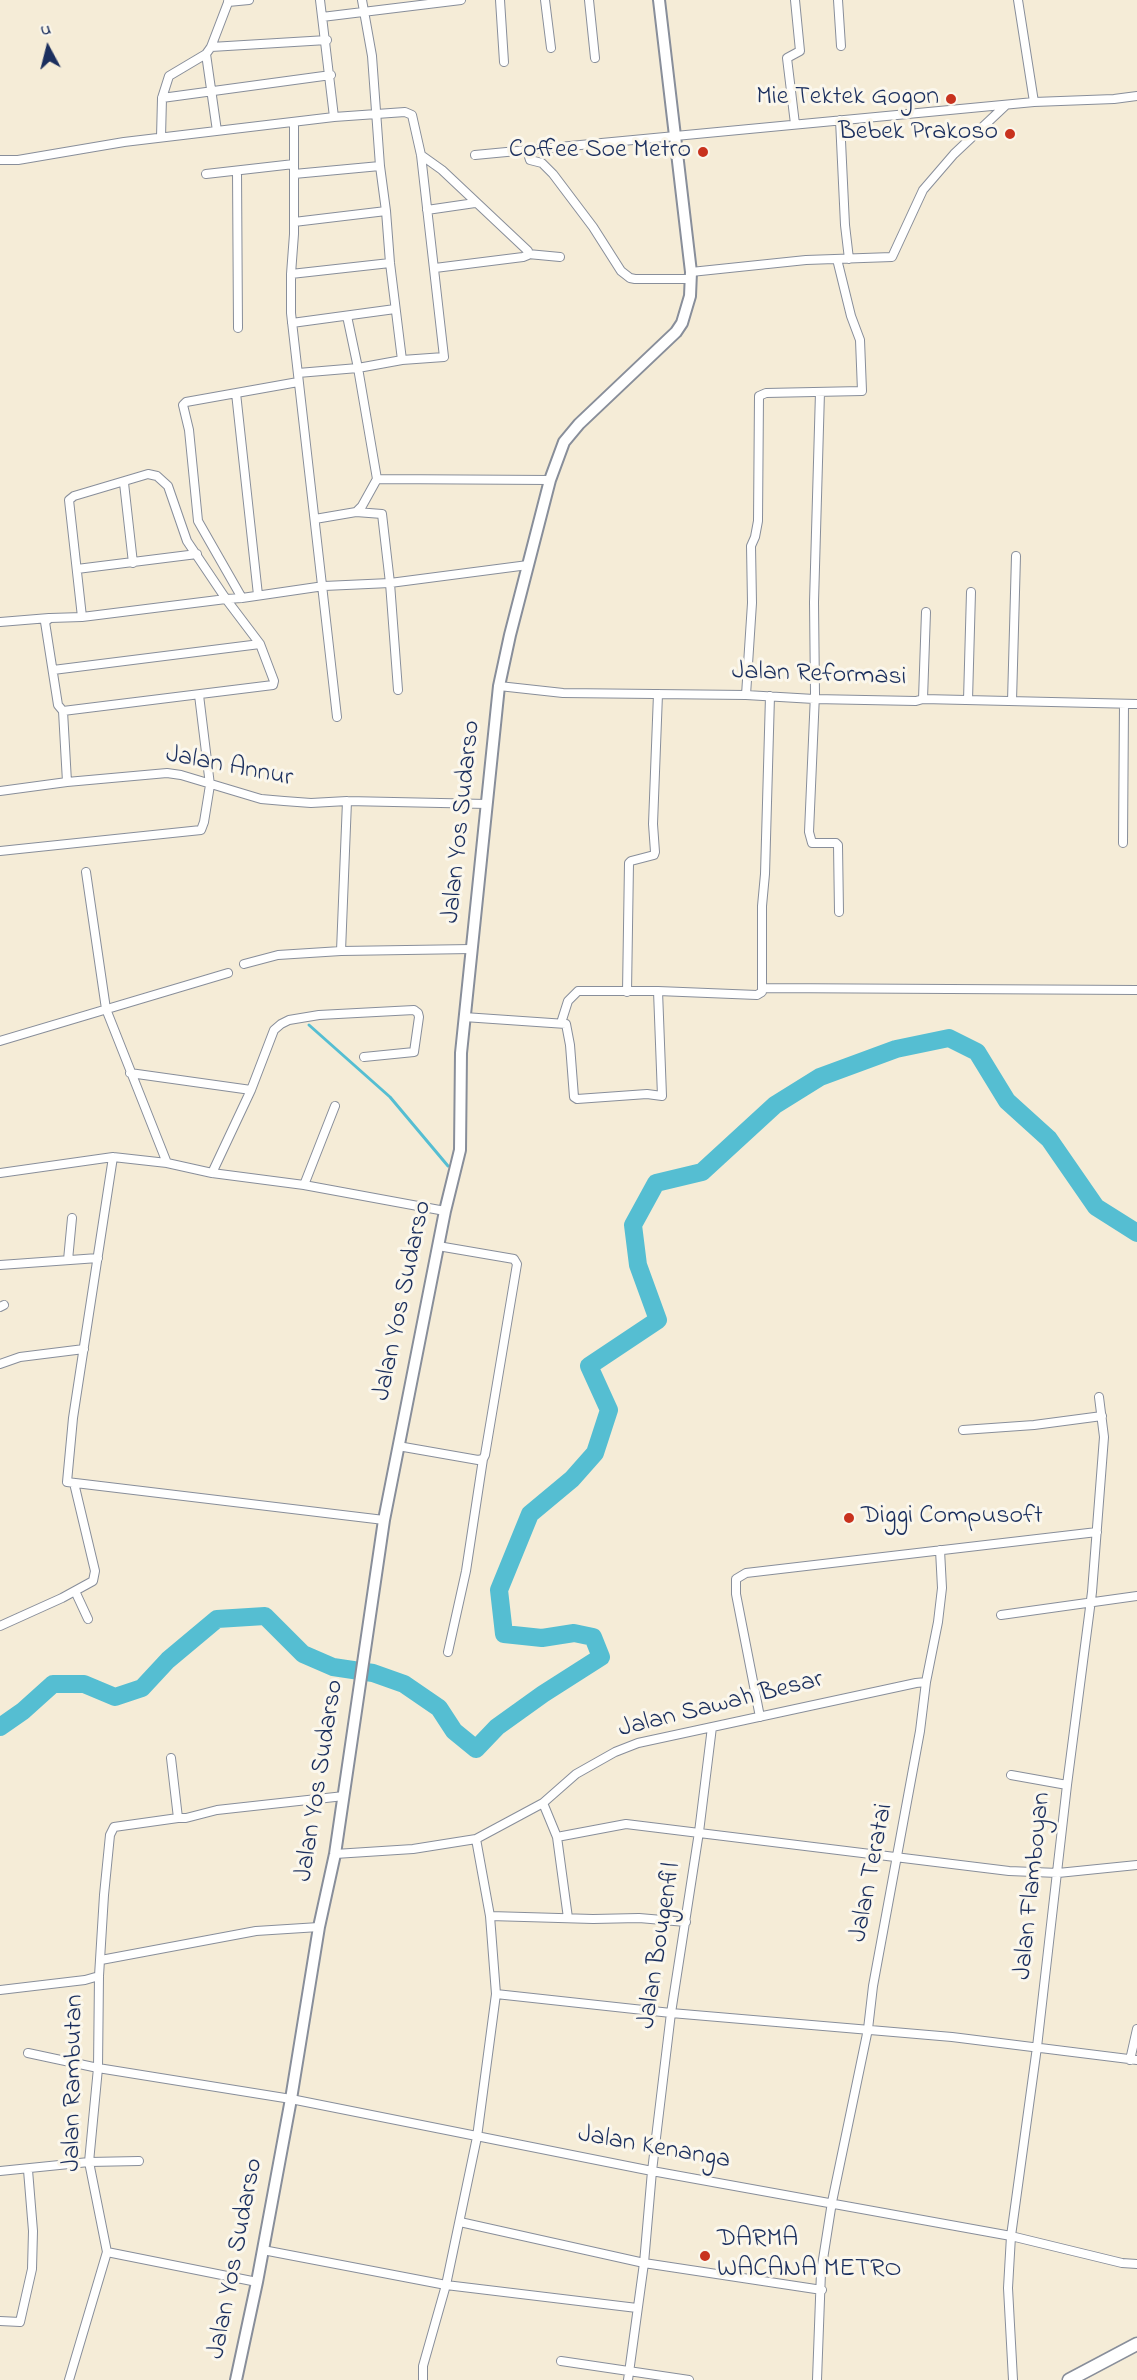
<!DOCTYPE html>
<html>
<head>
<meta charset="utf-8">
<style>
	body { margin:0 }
	#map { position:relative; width:1137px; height:2380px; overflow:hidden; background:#f5ecd7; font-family:"Indie Flower",sans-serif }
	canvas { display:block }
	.north { position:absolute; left:18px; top:18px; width:60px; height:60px; -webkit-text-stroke:4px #fbf7ec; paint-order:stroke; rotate:353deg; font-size:16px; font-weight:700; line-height:24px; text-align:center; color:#1b2f5e }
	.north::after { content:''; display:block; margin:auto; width:21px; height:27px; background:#1b2f5e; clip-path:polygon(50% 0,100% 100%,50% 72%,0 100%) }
</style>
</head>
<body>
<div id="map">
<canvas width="1137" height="2380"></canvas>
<div class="north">U</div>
</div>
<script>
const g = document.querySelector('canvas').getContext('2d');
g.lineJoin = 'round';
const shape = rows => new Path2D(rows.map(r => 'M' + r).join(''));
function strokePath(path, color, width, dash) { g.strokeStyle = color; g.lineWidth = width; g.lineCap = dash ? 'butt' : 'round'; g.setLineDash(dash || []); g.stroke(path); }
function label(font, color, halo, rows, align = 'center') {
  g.font = font + ' "Indie Flower",sans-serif'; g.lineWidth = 6; g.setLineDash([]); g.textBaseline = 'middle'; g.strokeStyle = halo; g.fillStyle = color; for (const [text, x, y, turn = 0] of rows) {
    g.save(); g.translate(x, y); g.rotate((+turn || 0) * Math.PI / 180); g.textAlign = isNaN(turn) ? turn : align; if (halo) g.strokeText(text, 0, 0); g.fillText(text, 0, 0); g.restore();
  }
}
strokePath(shape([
	[309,1025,390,1097,448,1166]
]), '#55bed2', 3);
strokePath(shape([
	[0,1727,23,1711,53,1684,84,1684,115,1697,142,1688,168,1660,217,1619,265,1616,303,1654,333,1667,373,1673,404,1684,439,1708,454,1731,476,1749,497,1727,543,1694,601,1657,593,1637,574,1633,542,1638,504,1634,499,1590,530,1514,572,1479,595,1453,609,1410,589,1366,658,1320,638,1265,633,1225,656,1183,702,1172,775,1105,820,1077,896,1049,949,1038,977,1052,1007,1101,1049,1139,1096,1207,1137,1233]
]), '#55bed2', 18);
const street = shape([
	[320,0,334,117],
	[362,0,372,56,380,166,386,211,390,263,402,360],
	[500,0,504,62],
	[545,0,551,48],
	[589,0,595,58],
	[795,0,800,51,787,58,795,124],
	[838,0,841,46],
	[1018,0,1034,102],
	[228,2,249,0],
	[322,17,461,0],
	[211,47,327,40],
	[206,54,217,131],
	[162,98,331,75],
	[840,120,845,225,849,259],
	[294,123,294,234,291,274,291,313,337,717],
	[161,137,162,98,169,76,206,54,211,47,229,0],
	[527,150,530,160,542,163,553,174,593,227,621,271,630,278,635,279,691,279],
	[421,155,442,170,528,251,528,255,523,257,435,268],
	[475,155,1034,102,1114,99,1137,96],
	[0,160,18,160,124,142,334,117,405,112,412,115,421,155,444,357,402,360,358,368,377,479,362,506,356,512,315,519],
	[237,171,238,328],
	[206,174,294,164],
	[294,174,380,166],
	[427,210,475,203],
	[294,222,386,211],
	[528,254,560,257],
	[691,272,806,260,892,257,923,190,954,154,1006,105],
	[291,274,390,263],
	[292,323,395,309],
	[298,373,358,368,347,316],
	[820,392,814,602,815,694,809,832,812,843,836,843,838,845,839,912],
	[236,393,258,595],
	[377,479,550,480],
	[124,483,133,563],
	[356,512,382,514,390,583,398,690],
	[77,569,197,554],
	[242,598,198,521,189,430,183,405,186,402,298,382],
	[82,617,69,500,74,496,148,474,157,476,168,486,187,541,226,599,260,644,274,681,273,685,63,711,58,705,45,622,50,618,82,617,226,599,242,598,324,586,390,583,528,565],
	[0,622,49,618],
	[53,670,260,644],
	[499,686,563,693,746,695,814,699,916,701,923,699,1137,704],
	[746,695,752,603,751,546,755,537,758,521,759,396,766,393,862,391,860,340,851,316,837,259],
	[923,699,926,612],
	[968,700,971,592],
	[1012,701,1016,556],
	[63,711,67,782],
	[0,791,67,782,167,773,181,775,261,799,284,801,311,803,347,801,487,804],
	[1123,843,1124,704],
	[0,851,201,830,204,822,210,785,199,695],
	[86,872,106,1009,167,1163,212,1173,304,1185,445,1211],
	[341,951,347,801],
	[244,964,278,955,341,951,472,949],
	[763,988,1137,990],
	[627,992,629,863,631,861,654,855,655,852,653,824,658,694],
	[464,1017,566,1024,570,1045,574,1097,577,1099,647,1094,662,1096,658,991],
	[561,1023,568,1001,578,991,658,991,757,995,762,992,762,906,765,874,770,696],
	[0,1041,228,973],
	[130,1073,251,1090,212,1173],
	[251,1090,274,1030,281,1024,289,1020,319,1015,414,1010,418,1013,419,1017,414,1052,364,1057],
	[113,1157,73,1418,67,1482,384,1520],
	[0,1173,113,1157,167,1163],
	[304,1185,335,1106],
	[68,1260,72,1218],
	[0,1265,98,1258],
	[0,1307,4,1305],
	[0,1364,20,1357,84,1349],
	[963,1430,1034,1425,1102,1416],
	[398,1446,478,1460,483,1459,485,1455,517,1264,514,1259,438,1246],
	[75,1591,88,1619],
	[1001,1615,1137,1596],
	[0,1626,62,1598,93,1581,95,1571,74,1483],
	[448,1652,466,1571,483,1459],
	[760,1717,736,1594,736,1579,746,1573,1097,1532],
	[171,1758,178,1818,186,1818,217,1810,344,1796],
	[1011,1775,1067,1785],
	[543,1803,557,1837,626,1824,1009,1871,1058,1873,1137,1865],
	[557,1837,568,1918],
	[335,1854,413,1849,476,1839,543,1803,576,1774,615,1752,638,1743,916,1683,926,1682],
	[490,1916,593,1919,639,1918,686,1922],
	[101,1960,256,1931,319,1927],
	[0,1990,85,1980,99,1976],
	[496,1994,671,2013,952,2037,1137,2060],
	[28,2053,98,2068,291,2099,652,2171,1011,2236,1122,2263,1137,2264],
	[1130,2060,1137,2029],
	[0,2171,89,2162,139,2161],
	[460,2222,644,2263,822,2290],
	[263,2250,446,2285,637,2308],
	[107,2252,257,2282],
	[0,2321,20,2322,32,2269,33,2231,28,2170],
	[561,2361,689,2380],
	[69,2380,107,2252,89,2162,98,2068,99,1976,104,1895,110,1835,114,1827,178,1818],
	[423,2380,423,2366,446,2285,477,2137,496,1994,490,1916,476,1839],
	[628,2380,644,2263,652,2171,671,2013,699,1832,712,1727],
	[817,2380,821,2272,832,2202,868,2029,873,1986,920,1731,926,1682,938,1622,942,1588,940,1550],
	[1013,2380,1008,2288,1011,2236,1037,2047,1067,1785,1092,1592,1104,1437,1099,1397]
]);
const secondary = shape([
	[236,2380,257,2282,291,2099,319,1927,335,1854,384,1520,445,1211,460,1150,461,1053,499,686,510,635,550,480,564,442,579,424,676,332,682,323,690,296,691,272,659,0]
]);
const primary = shape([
	[1069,2380,1137,2344]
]);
strokePath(street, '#888e9a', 10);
strokePath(secondary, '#888e9a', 14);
strokePath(primary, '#888e9a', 15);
strokePath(street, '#fff', 8);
strokePath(secondary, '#fff', 10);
strokePath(primary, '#fff', 12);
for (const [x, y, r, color] of [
	[951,99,6,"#c8321e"],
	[1010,134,6,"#c8321e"],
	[703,152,6,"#c8321e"],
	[849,1518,6,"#c8321e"],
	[705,2256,6,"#c8321e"]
]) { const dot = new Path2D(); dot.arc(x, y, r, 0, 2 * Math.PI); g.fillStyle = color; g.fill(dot); strokePath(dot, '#fbf7ec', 2); }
label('26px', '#1b2f5e', '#fbf7ec', [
	["Mie Tektek Gogon",939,99],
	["Bebek Prakoso",998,134],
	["Coffee Soe Metro",691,152],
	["Diggi Compusoft",861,1518,"left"],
	["DARMA",717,2241,"left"],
	["WACANA METRO",717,2271,"left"]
], 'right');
label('26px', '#1b2f5e', '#fbf7ec', [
	["Jalan Reformasi",819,676,2],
	["Jalan Annur",229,768,11],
	["Jalan Yos Sudarso",463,822,-84],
	["Jalan Yos Sudarso",404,1301,-78],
	["Jalan Sawah Besar",721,1706,-14],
	["Jalan Yos Sudarso",321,1781,-81],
	["Jalan Teratai",873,1873,-79],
	["Jalan Flamboyan",1034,1886,-84],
	["Jalan Bougenfil",661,1946,-81],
	["Jalan Rambutan",75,2083,-89],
	["Jalan Kenanga",654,2149,10],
	["Jalan Yos Sudarso",237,2259,-79]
]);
</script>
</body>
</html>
